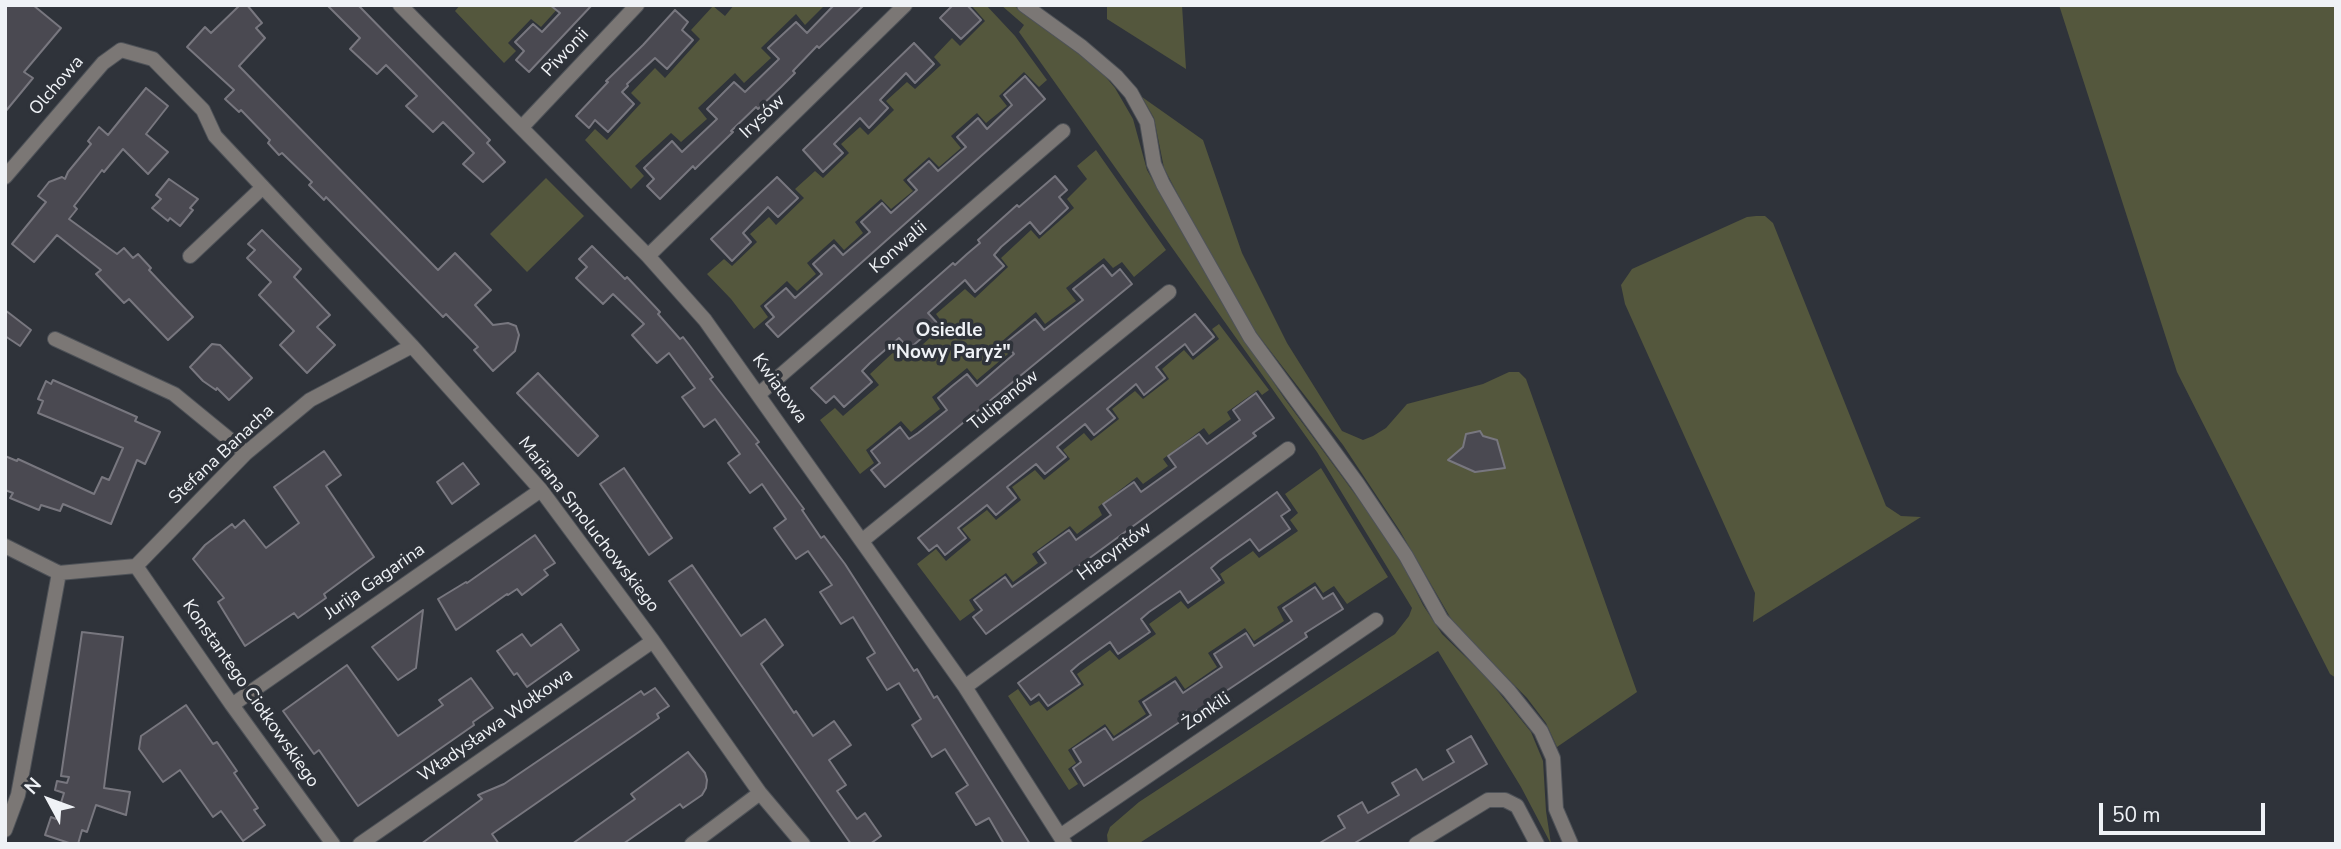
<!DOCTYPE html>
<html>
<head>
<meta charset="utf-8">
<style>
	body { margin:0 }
	#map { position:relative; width:2341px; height:849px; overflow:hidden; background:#2f333a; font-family:"Nunito Sans",sans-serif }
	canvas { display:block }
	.frame { position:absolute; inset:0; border:7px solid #eff2f6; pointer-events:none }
	.north { position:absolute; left:14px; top:765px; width:70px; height:70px; -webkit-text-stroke:5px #2f333a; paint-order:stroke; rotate:311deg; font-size:19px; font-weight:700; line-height:28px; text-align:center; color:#eff2f6 }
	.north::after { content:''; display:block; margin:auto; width:24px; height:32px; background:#eff2f6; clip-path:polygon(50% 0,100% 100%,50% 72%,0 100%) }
	.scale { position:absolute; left:2099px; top:803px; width:166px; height:32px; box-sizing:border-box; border:4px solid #eff2f6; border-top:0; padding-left:9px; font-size:21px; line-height:24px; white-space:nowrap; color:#eff2f6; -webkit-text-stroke:5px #2f333a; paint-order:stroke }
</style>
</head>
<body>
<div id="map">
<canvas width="2341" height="849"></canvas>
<div class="frame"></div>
<div class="north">N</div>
<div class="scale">50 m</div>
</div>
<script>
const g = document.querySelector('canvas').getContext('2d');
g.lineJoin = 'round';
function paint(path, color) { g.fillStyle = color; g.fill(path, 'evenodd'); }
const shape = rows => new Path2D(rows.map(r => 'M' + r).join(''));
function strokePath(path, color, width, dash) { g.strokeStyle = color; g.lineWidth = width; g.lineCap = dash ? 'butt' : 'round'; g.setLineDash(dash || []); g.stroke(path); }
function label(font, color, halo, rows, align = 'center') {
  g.font = font + ' "Nunito Sans",sans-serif'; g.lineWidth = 7; g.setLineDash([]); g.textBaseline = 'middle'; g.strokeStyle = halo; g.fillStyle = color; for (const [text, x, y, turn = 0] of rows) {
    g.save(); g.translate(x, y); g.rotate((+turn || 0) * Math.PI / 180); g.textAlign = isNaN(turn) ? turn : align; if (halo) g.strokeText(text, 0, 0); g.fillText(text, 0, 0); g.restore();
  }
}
paint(shape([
	[460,5,561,5,541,27,531,19,508,43,516,51,504,63,455,11],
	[734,5,825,5,805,25,796,14,761,48,771,58,744,83,735,73,698,108,707,119,681,142,671,133,635,166,644,176,631,189,585,140,595,129,607,140,641,103,631,93,655,68,665,78,700,39,691,30,713,6,725,16],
	[971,5,986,5,1015,36,1047,80,1039,87,1024,72,999,96,1007,106,986,123,977,113,951,136,961,148,939,167,929,157,903,180,913,191,891,209,881,199,855,222,863,233,844,250,834,239,807,263,816,274,797,291,787,281,760,306,768,317,754,329,731,299,707,274,724,259,732,266,757,242,750,234,769,217,776,225,804,198,795,189,815,171,823,178,849,153,841,144,860,127,868,135,894,110,886,101,907,82,915,89,941,65,934,57,952,38,960,46,985,21],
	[1001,5,1013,5,1099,69,1115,88,1133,119,1147,170,1235,325,1284,398,1394,547,1423,605,1442,634,1488,679,1531,732,1543,761,1546,811,1551,844,1521,787,1438,651,1138,844,1108,844,1107,835,1110,827,1139,802,1395,634,1409,616,1412,608,1317,452,1019,32,1024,25],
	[1107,5,1182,5,1186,69,1107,19],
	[2059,5,2336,5,2336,678,2330,674,2177,372],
	[1142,97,1203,140,1242,253,1287,343,1342,431,1363,440,1373,436,1386,428,1407,404,1483,384,1509,372,1519,372,1526,379,1637,692,1557,747,1546,723,1527,698,1460,630,1450,617,1400,531,1343,445,1255,331,1212,260,1164,168,1154,118],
	[1096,150,1166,250,1134,277,1122,262,1113,268,1104,258,1066,288,1076,301,1045,324,1036,312,1000,343,1008,354,977,380,967,368,932,397,940,409,911,432,901,421,866,450,874,463,860,474,820,420,835,408,843,416,879,385,870,374,899,347,909,357,944,325,936,314,965,289,975,298,1008,267,1001,258,1031,230,1039,239,1074,208,1067,199,1087,179,1077,166],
	[546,178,584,216,527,272,490,234],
	[1756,216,1765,216,1773,223,1886,506,1901,516,1921,517,1753,622,1755,593,1625,304,1621,285,1632,269,1747,217],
	[1219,324,1269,390,1262,395,1258,390,1227,412,1231,419,1209,435,1204,428,1163,459,1168,466,1143,484,1137,477,1098,507,1102,515,1077,534,1070,526,1032,554,1038,563,1013,582,1006,573,969,600,975,610,960,621,917,564,936,549,946,561,971,540,962,529,987,510,996,520,1021,500,1012,487,1035,470,1044,480,1070,459,1063,450,1084,433,1091,441,1119,419,1112,409,1135,391,1143,399,1169,379,1162,369,1184,350,1193,360,1219,339,1212,329],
	[1321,468,1388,577,1347,604,1334,586,1323,593,1315,582,1277,607,1284,621,1254,641,1245,628,1208,653,1217,667,1185,689,1176,676,1138,701,1146,714,1114,736,1105,724,1068,750,1076,763,1068,769,1078,784,1069,790,1008,696,1018,689,1030,706,1039,701,1047,711,1084,685,1077,674,1110,650,1119,660,1156,634,1149,624,1181,601,1188,609,1225,583,1220,574,1253,551,1259,558,1298,531,1290,520,1298,513,1285,494]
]), '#54573d');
const building = shape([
	[5,5,33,5,61,28,24,72,33,78,5,112,5,5],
	[240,5,247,5,262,23,256,28,265,38,239,66,438,270,455,253,491,290,475,305,493,325,508,323,516,326,519,335,515,351,493,371,474,350,478,347,446,314,443,317,326,197,324,200,309,185,312,182,282,153,279,155,268,143,270,140,241,110,239,112,225,99,234,90,187,47,205,27,211,33,240,5],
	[327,5,358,5,490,140,487,143,505,162,483,182,463,164,474,153,443,122,433,132,406,106,417,96,386,65,377,74,350,49,360,38,327,5],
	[550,5,592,5,529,72,516,60,524,51,515,42,533,24,542,32,560,13,550,5],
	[834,5,864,5,819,48,817,46,793,71,795,73,781,87,758,109,756,107,731,131,733,132,695,169,693,166,660,199,647,186,654,179,644,168,672,141,682,152,717,119,707,109,734,82,745,92,779,59,768,48,796,22,807,33,834,5],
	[953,5,967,5,981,20,961,39,940,18,953,5],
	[675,10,688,22,682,30,693,40,667,69,655,58,627,84,628,86,622,92,634,104,608,132,595,120,589,128,576,116,608,82,606,81,643,45,675,10],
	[914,43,934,64,915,83,906,73,880,100,888,108,869,128,860,118,834,144,843,153,823,172,803,150,914,43],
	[1025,76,1045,99,778,337,766,324,774,317,765,306,786,288,795,298,822,274,813,264,834,245,843,255,870,232,861,222,882,203,891,213,917,190,908,180,929,161,938,171,966,147,957,137,978,118,987,129,1012,105,1004,95,1025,76],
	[146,88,168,106,146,134,168,152,148,174,123,149,104,172,102,170,74,206,77,209,69,219,117,254,124,248,133,258,138,254,151,268,149,270,193,317,168,340,129,299,124,303,96,274,101,270,57,235,34,262,12,244,46,202,38,196,49,182,62,177,65,179,68,172,91,144,88,141,99,127,108,135,146,88],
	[1055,176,1067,190,1059,197,1068,208,1040,234,1030,222,1001,247,994,255,1004,266,975,292,965,280,928,313,938,324,909,349,899,338,870,363,862,371,872,382,844,407,834,396,826,403,811,388,953,263,955,265,967,254,980,243,978,240,1017,205,1019,207,1055,176],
	[777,177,798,198,778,217,768,207,743,233,751,242,732,261,711,239,777,177],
	[169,179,198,199,190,208,193,210,180,226,170,218,168,221,152,208,161,199,156,195,169,179],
	[262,230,301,269,294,277,330,315,317,327,335,345,307,373,280,345,294,331,259,295,271,282,247,258,255,250,248,244,262,230],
	[592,246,625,279,627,277,660,312,658,314,680,339,683,337,690,346,713,377,710,379,759,442,756,444,804,509,802,510,821,538,824,536,845,564,914,671,917,669,934,698,937,696,1030,844,1004,844,989,818,976,825,956,793,968,785,945,749,932,757,912,725,921,719,899,683,887,690,867,658,875,653,853,617,841,624,820,592,832,585,808,551,796,559,774,528,786,519,762,484,750,493,728,463,740,454,715,419,704,427,682,397,695,388,669,353,657,363,632,335,644,324,613,294,603,304,576,278,587,267,579,259,592,246],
	[1103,265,1112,276,1120,269,1132,284,885,487,871,470,880,463,871,451,900,427,909,439,918,433,947,410,938,398,952,386,967,374,977,386,1014,354,1005,343,1035,319,1044,330,1083,300,1073,289,1103,265],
	[5,310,31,330,20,346,5,336,5,310],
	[1195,314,1214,337,1193,355,1185,344,1156,367,1165,378,1144,395,1136,384,1107,409,1115,418,1094,435,1085,424,1057,447,1066,457,1045,474,1036,464,1007,487,1016,498,996,515,987,505,958,528,966,538,945,555,937,545,929,551,918,538,1195,314],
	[212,344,220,345,252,378,229,400,217,388,216,390,203,381,190,367,212,344],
	[538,373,598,436,578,456,517,393,538,373],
	[53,380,137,417,135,421,160,432,145,464,137,460,111,524,63,504,60,511,41,505,39,510,10,498,13,493,5,490,5,456,17,461,18,459,94,494,102,477,109,480,123,448,38,413,43,401,38,399,46,381,51,384,53,380],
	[1256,393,1274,418,1253,433,1256,436,986,634,973,617,982,610,974,600,1005,577,1012,587,1046,563,1038,552,1069,530,1076,540,1111,515,1103,504,1134,482,1141,492,1176,467,1168,456,1199,434,1207,444,1240,420,1233,410,1256,393],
	[1480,431,1483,436,1497,440,1505,468,1475,472,1448,460,1463,447,1466,434,1480,431],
	[324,451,341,475,326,486,374,557,324,594,326,598,298,618,294,613,245,646,218,602,224,598,193,559,205,545,232,524,235,528,244,520,266,548,299,523,274,487,324,451],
	[463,463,479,484,452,504,437,482,463,463],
	[624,468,672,538,649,555,600,484,624,468],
	[1277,492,1290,510,1281,516,1290,529,1259,551,1250,539,1219,561,1211,568,1220,580,1188,603,1180,591,1149,612,1141,619,1150,632,1118,654,1110,642,1079,664,1071,671,1080,684,1048,706,1039,694,1031,700,1018,683,1277,492],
	[535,535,555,563,544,570,548,575,522,595,517,589,508,595,507,594,456,630,438,599,466,582,467,583,535,535],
	[692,565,741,636,765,619,783,645,761,664,794,713,796,711,813,736,834,721,851,745,829,760,846,785,837,791,857,819,865,813,881,836,870,844,851,844,669,581,692,565],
	[1315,587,1323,599,1333,593,1343,609,1305,633,1307,637,1084,786,1073,768,1081,762,1073,749,1105,728,1113,740,1136,725,1151,715,1143,702,1175,681,1183,693,1222,667,1214,654,1246,633,1254,646,1292,621,1283,608,1315,587],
	[423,610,416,668,398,680,372,647,423,610],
	[561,624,579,650,527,687,517,673,514,675,497,651,522,634,531,646,561,624],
	[82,632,123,637,104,788,130,792,126,815,96,805,87,832,82,830,78,844,72,844,45,835,51,817,56,819,64,793,55,790,57,781,67,783,69,777,61,776,82,632],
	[347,665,398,736,443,705,439,700,471,678,493,708,473,722,474,725,358,806,319,750,314,754,283,711,347,665],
	[655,688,669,706,657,714,659,718,492,834,499,844,421,844,482,799,478,795,504,784,641,691,644,695,655,688],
	[186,705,213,744,217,742,237,771,234,773,258,808,254,810,265,825,243,841,221,811,213,817,180,770,163,782,139,749,141,736,186,705],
	[1471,736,1487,764,1353,844,1318,844,1345,828,1338,816,1362,802,1368,813,1399,795,1392,783,1416,769,1423,780,1454,762,1447,750,1471,736],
	[688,752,705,773,707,780,706,788,702,795,683,808,680,804,623,844,572,844,635,799,631,794,688,752]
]);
paint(building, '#4a4951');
strokePath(building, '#78777f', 2);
const service = shape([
	[1024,5,1082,47,1116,76,1131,93,1147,122,1154,164,1163,184,1250,337,1357,483,1406,556,1441,619,1509,691,1541,731,1553,758,1556,809,1571,844]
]);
const minor = shape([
	[400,5,648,256,705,320,965,687,1065,844],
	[522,127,637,5],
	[5,177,103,63,121,50,153,59,203,110,215,136,412,346,541,490,653,641,760,793,803,844],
	[190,256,263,187],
	[648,256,905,5],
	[55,339,174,394,246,453],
	[759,394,1063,131],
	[863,540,1169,292],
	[5,546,59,573,18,795,5,830],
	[136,566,232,705,333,844],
	[59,573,136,566,246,453,310,400,412,346],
	[965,687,1288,449],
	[232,705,541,490],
	[1060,836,1376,620],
	[360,844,653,641],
	[692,844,760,793],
	[1416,844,1488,800,1505,800,1517,806,1537,844]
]);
strokePath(service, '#4e5258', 16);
strokePath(minor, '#4e5258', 16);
strokePath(service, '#7b7775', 14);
strokePath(minor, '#7b7775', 14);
label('18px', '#eff2f6', '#2f333a', [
	["Piwonii",566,53,-47],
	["Olchowa",57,86,-49],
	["Irysów",763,117,-44],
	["Konwalii",899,248,-41],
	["Kwiatowa",779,389,54],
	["Tulipanów",1004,401,-39],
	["Stefana Banacha",222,455,-43],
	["Mariana Smoluchowskiego",588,525,52],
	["Hiacyntów",1115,552,-36],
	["Jurija Gagarina",375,582,-35],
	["Konstantego Ciołkowskiego",250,694,55],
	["Żonkili",1207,712,-34],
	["Władysława Wołkowa",496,726,-35]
]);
label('bold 19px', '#eff2f6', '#2f333a', [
	["Osiedle",949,331],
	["\"Nowy Paryż\"",949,353]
]);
</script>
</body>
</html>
